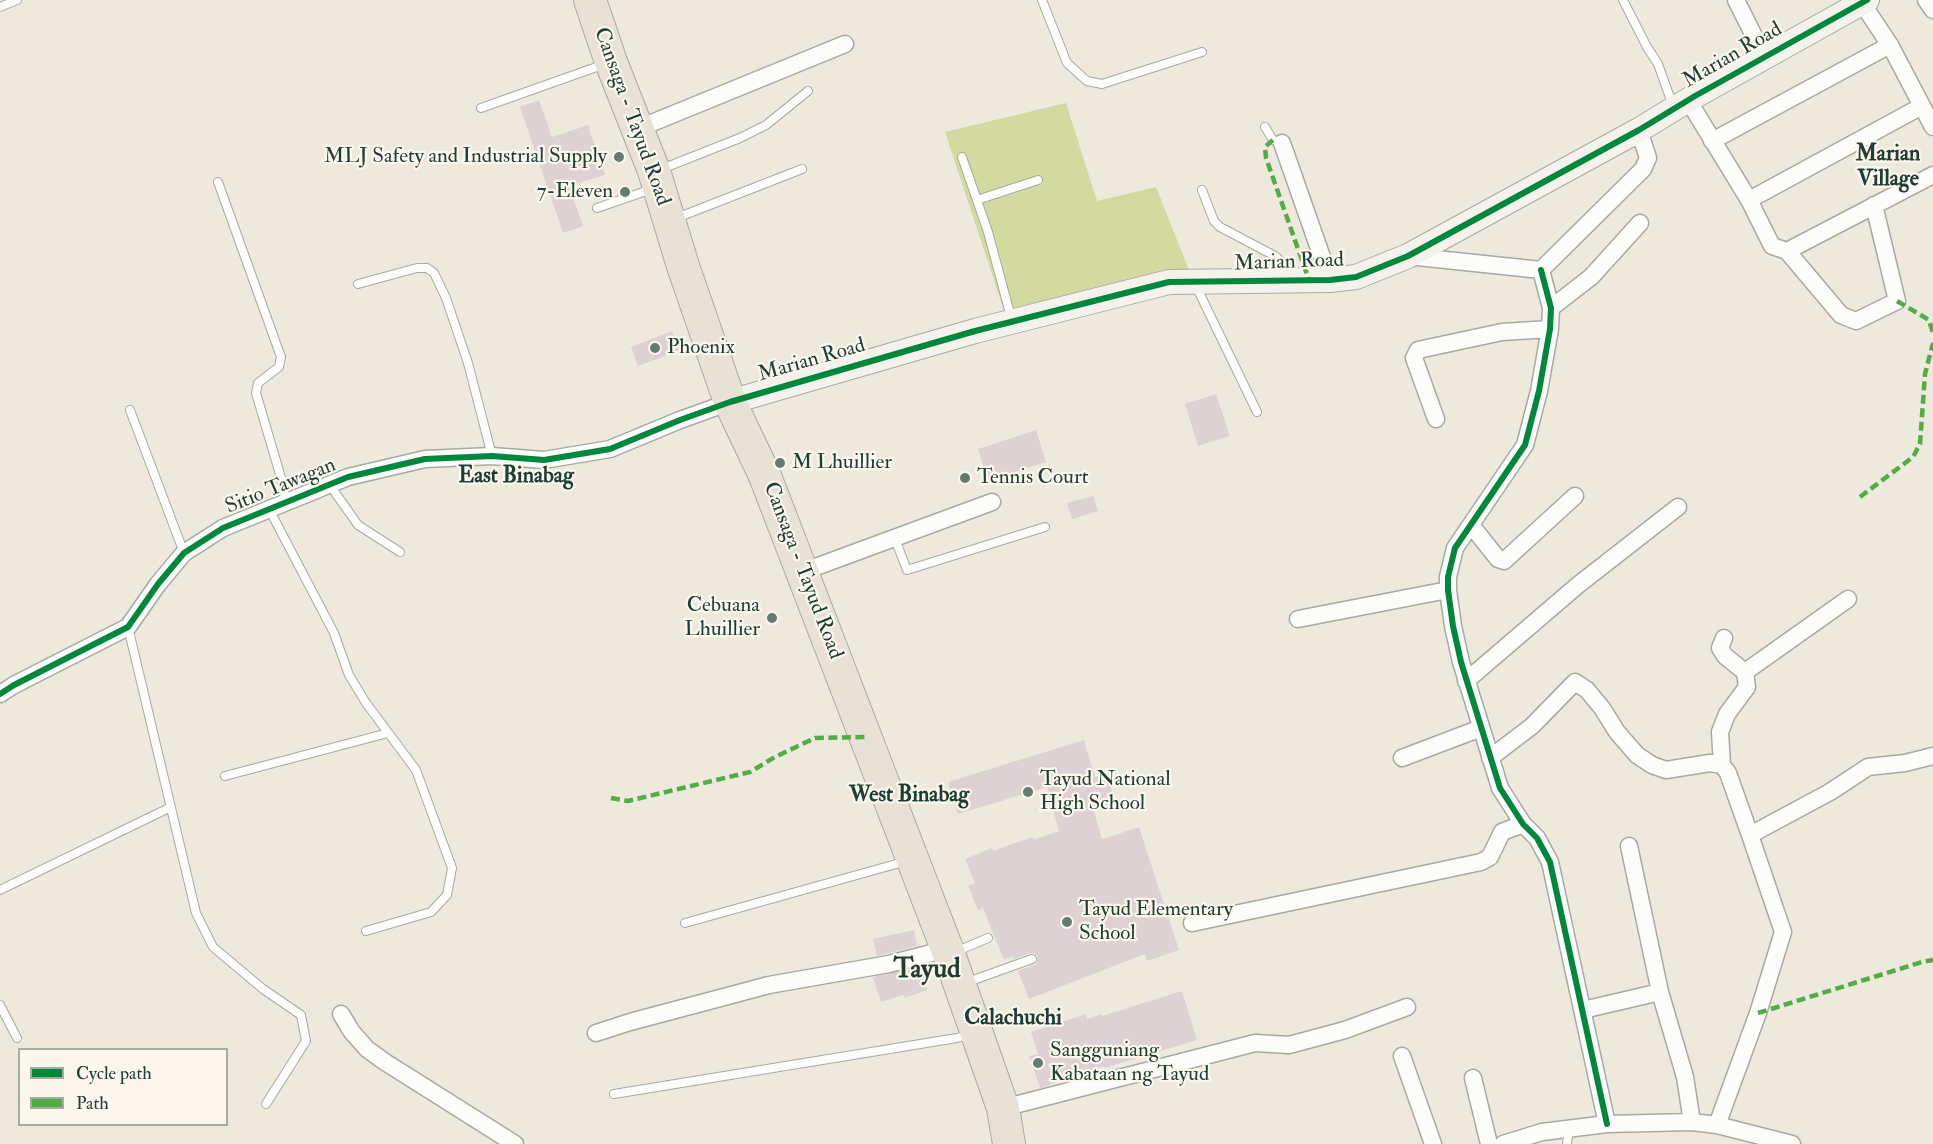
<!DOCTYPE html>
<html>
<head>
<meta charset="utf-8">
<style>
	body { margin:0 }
	#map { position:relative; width:1933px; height:1144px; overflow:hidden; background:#edeadd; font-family:"IM FELL Double Pica",serif }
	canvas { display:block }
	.legend { position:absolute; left:18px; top:1048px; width:210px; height:78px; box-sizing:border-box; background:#fbf7ec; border:2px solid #a3ada2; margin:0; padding:8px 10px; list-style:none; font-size:18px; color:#1f3d34 }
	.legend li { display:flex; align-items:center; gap:12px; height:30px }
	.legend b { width:30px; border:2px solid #a3ada2 }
</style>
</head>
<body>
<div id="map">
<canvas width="1933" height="1144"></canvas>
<ul class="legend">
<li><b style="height:8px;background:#00873e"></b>Cycle path</li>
<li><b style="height:8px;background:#52ad45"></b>Path</li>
</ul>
</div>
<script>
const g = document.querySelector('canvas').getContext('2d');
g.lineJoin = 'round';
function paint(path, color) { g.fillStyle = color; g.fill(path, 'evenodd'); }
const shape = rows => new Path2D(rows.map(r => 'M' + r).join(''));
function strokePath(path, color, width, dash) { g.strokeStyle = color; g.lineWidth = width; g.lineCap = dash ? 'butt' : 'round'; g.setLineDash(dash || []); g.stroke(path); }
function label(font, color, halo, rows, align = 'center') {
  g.font = font + ' "IM FELL Double Pica",serif'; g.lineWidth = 4.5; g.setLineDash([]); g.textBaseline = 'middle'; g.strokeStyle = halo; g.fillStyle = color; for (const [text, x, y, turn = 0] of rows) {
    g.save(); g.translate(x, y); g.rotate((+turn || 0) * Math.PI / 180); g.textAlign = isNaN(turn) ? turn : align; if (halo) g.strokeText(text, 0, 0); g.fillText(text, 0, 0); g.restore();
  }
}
paint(shape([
	[1066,103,1097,201,1156,187,1189,270,1006,317,945,132]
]), '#d3daa0');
paint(shape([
	[539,100,552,137,588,125,605,175,569,186,583,226,563,233,520,107],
	[672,331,680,350,638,366,631,347],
	[1216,394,1230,436,1198,446,1185,404],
	[1036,430,1046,462,988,481,978,449],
	[1093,496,1098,511,1072,519,1067,503],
	[1084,740,1095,777,1107,774,1115,802,1093,808,1102,839,1139,827,1179,950,1147,961,1145,954,1029,999,1018,971,1036,964,1038,956,1034,953,1030,953,1014,959,1012,956,1004,960,983,908,978,910,968,886,975,883,965,859,992,848,993,851,1032,837,1034,840,1059,831,1047,787,958,814,948,782],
	[914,930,917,946,877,956,873,939],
	[922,966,927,990,905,998,903,995,881,1002,873,977],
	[1182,991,1197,1040,1104,1068,1103,1066,1040,1088,1029,1056,1038,1054,1031,1032,1086,1014,1087,1019,1102,1014,1102,1016]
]), '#ded1d3');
const lane = shape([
	[1042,0,1067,63,1087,81,1102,84,1202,52],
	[1623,0,1647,47,1658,64,1673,106],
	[0,7,17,0],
	[481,108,605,64],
	[1265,127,1273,140,1282,143],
	[962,157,988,232,1012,321],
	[659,170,740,138,766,125,808,91],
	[218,182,281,357,279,367,258,383,256,393,284,488,285,504],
	[1202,190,1214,221,1220,227,1275,256,1286,266,1288,279],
	[977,200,1038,180],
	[597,208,652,189],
	[674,219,802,169],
	[358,284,417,268,427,268,434,273,446,298,468,363,492,456],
	[1196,286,1257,412],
	[130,410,184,553],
	[329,484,358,525,400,552],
	[269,509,334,633,349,675,366,703,416,770,452,868,447,895,431,912,366,931],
	[895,539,907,570,1045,527],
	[128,627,196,913,213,947,263,989,301,1015,306,1041,266,1104],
	[225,776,388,733],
	[0,890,171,807],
	[685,923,907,861],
	[955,952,988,938],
	[965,983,1032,959],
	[0,1005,17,1038],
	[614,1094,957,1038,972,1034],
	[1567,1144,1569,1129]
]);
const street = shape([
	[1736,0,1764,56],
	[1926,0,1933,10],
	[1862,3,1890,45,1933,127],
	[1688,100,1749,200,1772,246,1787,251,1841,315,1856,321,1897,301,1874,205],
	[637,129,845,44],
	[1712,141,1890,45],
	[1282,143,1330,280],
	[1749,200,1922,106],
	[1787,251,1933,175],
	[1408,256,1541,270,1643,169,1648,158,1639,130],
	[1541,270,1551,308,1550,329,1539,391,1525,445,1455,548,1448,577,1448,590,1453,626,1461,662,1500,788,1523,824,1537,838,1550,862,1607,1124],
	[1551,308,1591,277,1640,223],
	[1436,419,1414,358,1418,350,1502,332,1550,329],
	[1471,525,1498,559,1504,561,1575,496],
	[802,572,992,502],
	[1298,619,1448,590],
	[1745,672,1848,599],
	[1466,681,1578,585,1678,507],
	[0,694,14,685,128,627,158,584,184,553,223,528,348,477,425,459,492,456,544,460,610,449,680,420,730,402],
	[1402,758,1481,728],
	[1490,758,1532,726,1575,682,1587,690,1602,708,1617,732,1637,755,1652,765,1666,770,1710,763,1722,765,1728,773,1750,835],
	[1722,765,1720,732,1727,714,1747,687,1745,672,1725,656,1720,648,1724,638],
	[1629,846,1660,992,1685,1077,1692,1122],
	[1192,923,1481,862,1490,857,1502,832,1523,824],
	[1583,1010,1660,992],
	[341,1014,352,1032,367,1049,385,1062,515,1144],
	[596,1033,630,1022,769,985,889,964,947,949],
	[1402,1056,1433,1144],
	[1473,1078,1489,1144],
	[1003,1108,1255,1043,1289,1045,1345,1030,1407,1007],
	[1717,1125,1758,1013,1783,932,1750,835,1830,792,1868,767,1905,763,1933,756],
	[1503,1144,1542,1132,1607,1124,1692,1122,1717,1125,1792,1144]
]);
const secondary = shape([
	[730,402,975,331,1169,282,1330,280,1356,277,1408,256,1639,130,1695,96,1867,0]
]);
const highway = shape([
	[590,0,611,62,654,171,683,266,730,402,765,476,949,954,1003,1108,1009,1144]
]);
strokePath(lane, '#a8aaa1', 10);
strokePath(street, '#a8aaa1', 19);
strokePath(secondary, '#a8aaa1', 26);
strokePath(highway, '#a8aaa1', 34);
strokePath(lane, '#fcfcfa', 8);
strokePath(street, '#fcfcfa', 16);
strokePath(secondary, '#f4f2eb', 24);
strokePath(highway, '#e7e2d5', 32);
strokePath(shape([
	[1273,140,1265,147,1266,158,1309,280],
	[1897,301,1929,320,1933,333],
	[1860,497,1913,457,1920,444,1925,374,1933,343],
	[611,798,628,801,750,772,775,757,815,738,866,737],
	[1758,1013,1922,962,1933,960]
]), '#52ad45', 4.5, [9, 4.5]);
strokePath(shape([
	[1541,270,1551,308,1550,329,1539,391,1525,445,1455,548,1448,577,1448,590,1453,626,1461,662,1500,788,1523,824,1537,838,1550,862,1607,1124],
	[0,694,14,685,128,627,158,584,184,553,223,528,348,477,425,459,492,456,544,460,610,449,680,420,730,402,975,331,1169,282,1330,280,1356,277,1408,256,1639,130,1695,96,1867,0]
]), '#00873e', 6);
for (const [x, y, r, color] of [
	[619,157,6,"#677a6f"],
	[625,192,6,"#677a6f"],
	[655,348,6,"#677a6f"],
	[780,463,6,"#677a6f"],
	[965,478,6,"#677a6f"],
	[772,618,6,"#677a6f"],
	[1028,792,6,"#677a6f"],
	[1067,922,6,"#677a6f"],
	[1038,1063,6,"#677a6f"]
]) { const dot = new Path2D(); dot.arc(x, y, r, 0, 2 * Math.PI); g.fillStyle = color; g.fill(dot); strokePath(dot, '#fbf7ec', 2); }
label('21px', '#1f3d34', '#fbf7ec', [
	["Marian Road",1733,56,-30],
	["Cansaga - Tayud Road",631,117,70],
	["Marian Road",1289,263,-2],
	["Marian Road",812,361,-16],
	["Sitio Tawagan",281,487,-22],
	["Cansaga - Tayud Road",802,571,69]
]);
label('21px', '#1f3d34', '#fbf7ec', [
	["MLJ Safety and Industrial Supply",607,157,"right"],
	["7-Eleven",613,192,"right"],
	["Phoenix",667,348],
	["M Lhuillier",792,463],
	["Tennis Court",977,478],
	["Cebuana",760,606,"right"],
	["Lhuillier",760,630,"right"],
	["Tayud National",1040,780],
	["High School",1040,804],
	["Tayud Elementary",1079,910],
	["School",1079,934],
	["Sangguniang",1050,1051],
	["Kabataan ng Tayud",1050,1075]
], 'left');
label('bold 22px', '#1f3d34', '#fbf7ec', [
	["Marian",1888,155],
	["Village",1888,180],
	["East Binabag",516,477],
	["West Binabag",909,796],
	["Calachuchi",1013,1019]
]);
label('bold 27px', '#1f3d34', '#fbf7ec', [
	["Tayud",927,971]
]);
</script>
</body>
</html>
